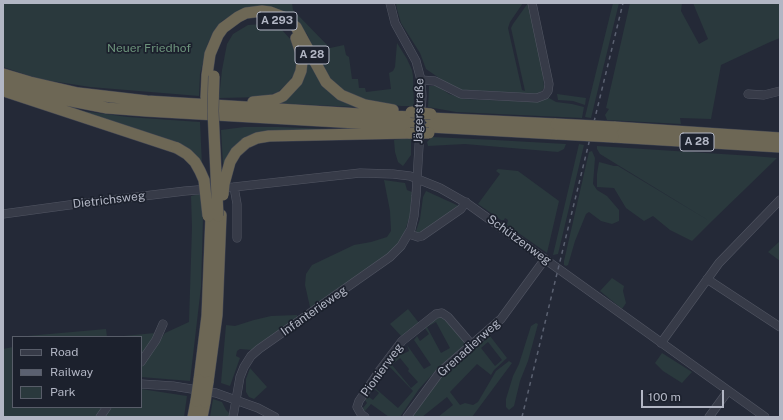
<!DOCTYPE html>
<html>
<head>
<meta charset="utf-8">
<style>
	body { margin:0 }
	#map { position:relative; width:783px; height:420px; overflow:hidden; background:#242937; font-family:"Public Sans",sans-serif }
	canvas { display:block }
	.frame { position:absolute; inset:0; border:4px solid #b2b6c4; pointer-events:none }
	.legend { position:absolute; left:12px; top:336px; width:130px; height:72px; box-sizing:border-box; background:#1c212d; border:1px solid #585d69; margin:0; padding:5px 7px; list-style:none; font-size:12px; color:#b2b6c4 }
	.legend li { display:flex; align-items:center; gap:8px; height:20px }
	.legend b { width:20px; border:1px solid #585d69 }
	.scale { position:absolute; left:641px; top:390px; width:83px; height:18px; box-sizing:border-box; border:2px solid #b2b6c4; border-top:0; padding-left:5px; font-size:12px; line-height:14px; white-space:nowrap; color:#b2b6c4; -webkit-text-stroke:3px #1c212d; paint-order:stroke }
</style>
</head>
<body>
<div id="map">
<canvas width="783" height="420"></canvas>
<div class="frame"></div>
<ul class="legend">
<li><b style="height:5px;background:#373b48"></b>Road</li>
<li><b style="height:5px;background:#5b6171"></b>Railway</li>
<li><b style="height:11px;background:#2a393d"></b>Park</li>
</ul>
<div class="scale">100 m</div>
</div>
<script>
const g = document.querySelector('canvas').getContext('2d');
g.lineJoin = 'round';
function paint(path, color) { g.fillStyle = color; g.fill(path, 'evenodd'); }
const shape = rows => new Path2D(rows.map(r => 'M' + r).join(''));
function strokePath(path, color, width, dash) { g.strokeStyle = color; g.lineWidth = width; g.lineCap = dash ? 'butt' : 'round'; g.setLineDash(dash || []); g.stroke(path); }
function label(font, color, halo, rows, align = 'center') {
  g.font = font + ' "Public Sans",sans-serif'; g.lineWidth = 3.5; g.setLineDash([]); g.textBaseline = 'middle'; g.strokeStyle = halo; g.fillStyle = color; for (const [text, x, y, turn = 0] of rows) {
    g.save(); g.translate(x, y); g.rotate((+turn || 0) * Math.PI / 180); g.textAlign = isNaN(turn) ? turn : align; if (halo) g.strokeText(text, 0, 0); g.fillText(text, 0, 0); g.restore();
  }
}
paint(shape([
	[3,3,292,3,293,10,330,48,344,45,346,55,349,57,352,79,358,79,359,88,365,88,366,92,391,89,389,73,393,71,395,67,397,43,407,59,412,70,413,76,414,106,401,106,371,102,341,91,326,74,307,34,295,20,239,11,222,21,215,30,208,43,200,74,199,96,90,87,39,79,3,67],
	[396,3,523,3,510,22,508,28,522,90,525,91,511,28,513,24,528,3,543,71,544,88,541,92,537,94,467,90,462,90,445,82,426,69,420,53,401,23,397,9],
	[613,3,619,3,591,118,585,117],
	[630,3,682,3,681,11,699,44,708,39,693,3,780,3,780,38,770,42,721,65,711,119,680,118,681,124,607,120,605,115,609,109,606,108],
	[263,24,268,24,282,30,292,41,297,56,296,71,288,83,278,92,264,97,219,98,222,70,227,44,233,34,248,25],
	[305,53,316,73,356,106,355,107,275,103,286,97],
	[429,86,437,86,449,94,465,99,536,102,549,98,556,102,572,104,584,107,582,118,456,112,428,107],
	[557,94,586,98,585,105,573,101,558,100],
	[67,109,128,117,200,122,202,165,196,155,191,150,153,134,139,131],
	[244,127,279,127,376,131,241,140,234,146,226,163,223,164,221,130],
	[432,137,495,140,566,144,564,149,558,152,465,144,428,146,427,142],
	[409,138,411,139,411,155,403,166,398,162,395,152,394,140],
	[579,144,584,145,558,254,553,255],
	[597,146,753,156,777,158,711,222,600,154,597,149],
	[592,151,595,158,593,184,597,190,607,196,619,210,619,221,612,224,601,221,589,212,586,214,575,241,568,265,566,266,564,265,564,261,589,152],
	[599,162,614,166,618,166,711,222,692,241,670,230,653,216,644,221,626,208,614,188,597,187,597,174],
	[498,169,518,171,559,201,547,253,507,225,508,220,505,218,504,220,501,220,478,204,500,174,496,171],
	[384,180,405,183,407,190,412,192,410,215,404,234,395,247,388,254,312,308,310,307,305,285,306,274,312,265,354,245,371,242,387,237,391,231,390,211],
	[426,191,459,206,421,235,415,234,420,219,423,197],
	[200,194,203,219,201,287,190,381,141,377,141,365,165,333,189,322,192,227,191,196],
	[780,241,780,261,768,252],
	[612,278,624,286,623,291,626,303,622,309,600,291],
	[408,309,419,323,402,337,390,324],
	[297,315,297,318,252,350,240,349,237,351,236,356,240,358,230,386,221,383,226,325,235,326,254,320,271,316],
	[438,316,444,317,465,341,465,345,439,367,419,389,400,417,389,417,371,404,365,411,362,409,367,403,363,397,365,394,373,400,379,393,373,388,375,388,398,408,413,391,387,364,399,348,403,354,409,351,407,345,424,369,431,365,414,340,417,336,420,341,429,334,424,327],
	[436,322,450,348,441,353,427,327],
	[400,358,409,369,408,371,418,382,411,388,392,365],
	[536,323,538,324,528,361,520,381,514,406,509,410,506,407,506,399,513,376,519,364,531,326],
	[106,329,107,337,26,337,27,336],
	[155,333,150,346,141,359,141,337,113,337],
	[490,336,507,358,494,370,491,375,477,364,450,392,460,405,465,403,473,405,478,402,496,371,509,361,512,363,472,417,438,417,453,405,447,397,422,417,412,417,441,377],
	[488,342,502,360,495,366,481,348],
	[13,347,13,407,102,407,95,417,3,417,3,349],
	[662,353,692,372,682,383,663,371,655,363],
	[250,368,267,387,254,399,249,397,246,392,246,379],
	[141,389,187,396,184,417,105,417,112,407,141,407],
	[213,399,222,402,226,410,229,413,229,417,210,417]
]), '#2a393d');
const minor = shape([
	[421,80,435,81,461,94,537,98,545,95,548,91,549,84,532,3],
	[748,94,764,95,780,91],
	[234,187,237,204,237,238],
	[3,214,69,205,185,191,234,187,360,173,393,174,410,176,440,188,468,204,765,417],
	[409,234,418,237,422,236,461,209,466,202],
	[707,279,780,327],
	[661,343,719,263,780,200],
	[141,362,156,340,163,324],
	[141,384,173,386,216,393,258,408,275,417],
	[100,417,107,407],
	[233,417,240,377,244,367,251,356,259,349,390,257,401,246,411,229,414,216,416,196,422,96,421,80,416,61,395,23,390,3],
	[365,417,361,414,357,407,359,401,380,370,402,341,436,314,442,313,448,317,472,345],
	[407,417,440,372,501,319,545,259],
	[709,417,728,391]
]);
const highway = shape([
	[3,74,30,82,78,93,147,101,410,117],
	[3,84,46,96,107,108,146,111,410,126],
	[7,92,177,148],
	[206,97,207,75,210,54,218,35,223,28,238,17,246,13,262,11,270,12,283,17,296,27,326,82,341,95,365,105,393,110],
	[253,102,274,100,283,96,297,81,301,71,302,62,301,53,296,38],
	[430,118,556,124],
	[430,127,557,134],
	[614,127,780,138],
	[613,137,780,147],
	[246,143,257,138,269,136,410,133],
	[199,380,207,316,211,216],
	[208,382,217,315,221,215],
	[193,417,196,401],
	[202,417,205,402]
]);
strokePath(minor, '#525663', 9);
strokePath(highway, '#424653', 12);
strokePath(minor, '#373b48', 8);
strokePath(highway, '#6d6755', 11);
strokePath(shape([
	[522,417,623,3]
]), '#5b6171', 1.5, [4, 4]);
const highwayBridge = shape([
	[214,76,213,111,218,216],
	[411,112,431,114],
	[556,124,614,127],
	[410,133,429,133],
	[557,134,613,137],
	[177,148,187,154,195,162,200,171,204,180,208,216],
	[223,195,224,184,230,162,236,152,246,143],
	[196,401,199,380],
	[205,402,208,382]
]);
strokePath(highwayBridge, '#424653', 12, []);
strokePath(highwayBridge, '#6d6755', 11);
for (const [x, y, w] of [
	[277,21,40],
	[312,55,34],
	[697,142,34]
]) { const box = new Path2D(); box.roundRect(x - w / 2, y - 9, w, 18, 3); g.fillStyle = '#1c212d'; g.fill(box); strokePath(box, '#b2b6c4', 1); }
label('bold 11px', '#b2b6c4', null, [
	["A 293",277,21],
	["A 28",312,55],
	["A 28",697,142]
]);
label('12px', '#6c937b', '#1c212d', [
	["Neuer Friedhof",149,48]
]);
label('12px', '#b2b6c4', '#1c212d', [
	["Jägerstraße",419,111,-89],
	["Dietrichsweg",109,200,-7],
	["Schützenweg",519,240,36],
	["Infanterieweg",314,311,-35],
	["Grenadierweg",469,348,-42],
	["Pionierweg",382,370,-54]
]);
</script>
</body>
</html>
